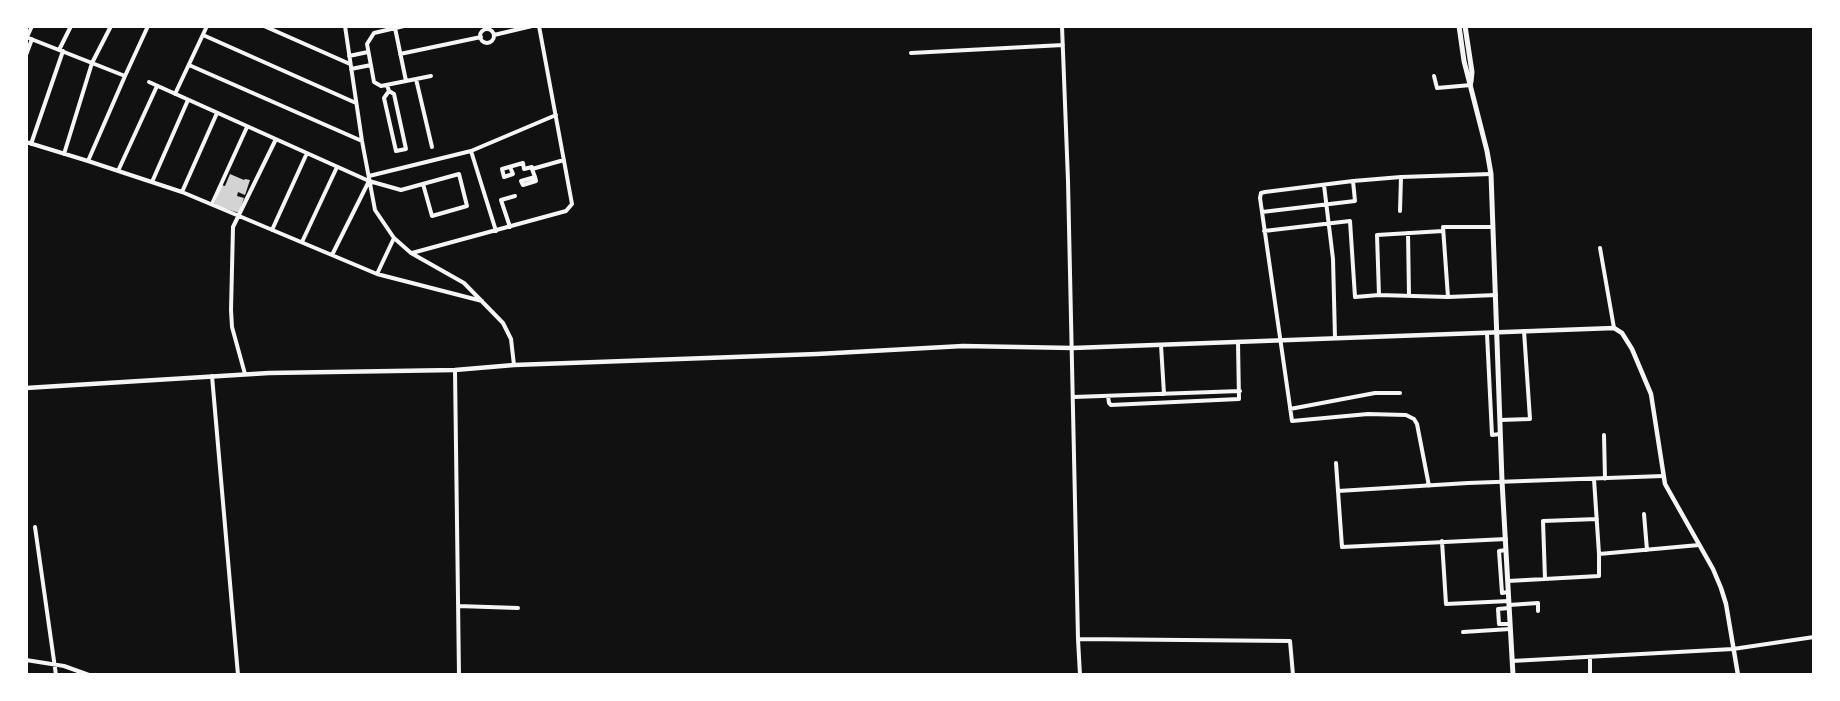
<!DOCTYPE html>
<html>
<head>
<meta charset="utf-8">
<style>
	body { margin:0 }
	#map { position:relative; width:1840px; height:701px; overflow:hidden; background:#111; font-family:"Varela Round",sans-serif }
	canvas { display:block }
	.frame { position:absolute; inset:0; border:28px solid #fff; pointer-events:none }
</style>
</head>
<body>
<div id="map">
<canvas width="1840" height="701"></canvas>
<div class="frame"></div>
</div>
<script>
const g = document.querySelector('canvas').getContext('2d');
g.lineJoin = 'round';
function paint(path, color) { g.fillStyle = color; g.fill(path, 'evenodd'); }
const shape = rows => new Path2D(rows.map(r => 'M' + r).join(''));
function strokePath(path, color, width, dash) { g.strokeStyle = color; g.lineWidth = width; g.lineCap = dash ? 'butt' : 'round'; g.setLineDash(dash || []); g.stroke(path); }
paint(shape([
	[230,174,244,180,245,179,250,180,245,195,238,192,237,196,244,198,239,213,214,205,221,185,225,186]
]), '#d3d3d3');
strokePath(shape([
	[264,26,350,64],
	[345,26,362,141,375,210,394,238,411,253,464,283,503,323,511,339,514,365],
	[404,26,374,33,367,44,374,82,381,86,431,76],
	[1062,26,1068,181,1078,639,1080,675],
	[395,28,406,81],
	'480 36a7 7 0 1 1 14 0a7 7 0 1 1-14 0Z',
	[203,35,356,103],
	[494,35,532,26],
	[26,37,125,76,148,26],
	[27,37,32,26],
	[59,50,71,26],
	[911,53,1063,45],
	[400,54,481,37],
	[26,55,32,39],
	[349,56,368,52],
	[189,65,362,141],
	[351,69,371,65],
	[1434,76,1437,88,1471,85],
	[416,79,432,147],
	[149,82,369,181,401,190,459,174,467,206,432,216,423,184],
	[387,85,389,91,384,98,396,151,406,149,394,94,389,91],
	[175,94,207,26],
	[26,142,88,161,125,76],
	[31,144,63,51],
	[471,151,496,231],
	[64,154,92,63,111,26],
	[88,161,182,192,377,274,482,301],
	[510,167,513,174,504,177,502,169,523,163,524,169,532,167,532,169,535,177,536,181,523,185,521,181,535,177],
	[532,169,564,160],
	[118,171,157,86],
	[369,176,471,151,556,115],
	[152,182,188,100],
	[1324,185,1333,259,1335,338],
	[182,192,217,113],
	[212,204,247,127],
	[1400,211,1401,177],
	[1262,212,1355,201,1353,181],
	[510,227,501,200,515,196],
	[272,230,307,153],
	[1264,231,1350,221,1355,297,1379,295],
	[1443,231,1377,235,1379,295,1448,297,1496,295],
	[1408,233,1409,296],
	[302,242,337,167],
	[1600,248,1614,328],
	[412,253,566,211,572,204,539,26],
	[332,255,369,181],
	[377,274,394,238],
	[1448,297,1443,227,1493,227],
	[1487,334,1492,435,1500,434],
	[1161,345,1164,394],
	[455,370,459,675],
	[245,374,232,327,231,310,233,227,276,139],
	[212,376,238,675],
	[1108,396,1109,403,1111,405,1239,399,1238,342],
	[1074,397,1240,391],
	[1290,409,1375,393,1400,393],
	[1500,420,1530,419,1524,331],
	[1604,435,1605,479],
	[1336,463,1342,547,1506,539],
	[1429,486,1417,424,1414,419,1406,415,1368,414,1292,421,1260,198,1261,193,1265,192,1353,181,1401,177,1491,174],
	[1338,491,1468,483,1663,476],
	[1644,514,1647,550],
	[35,527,56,675],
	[1442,541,1446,604,1509,601],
	[1506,550,1499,551,1502,593,1508,592],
	[1599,554,1699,545],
	[1545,579,1543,521,1597,519],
	[1508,581,1599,576,1599,554,1594,479],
	[1509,605,1538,603,1538,611],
	[458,606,518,608],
	[1509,608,1498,609,1499,624,1510,624],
	[1463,632,1510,629],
	[1078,639,1290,641,1293,675],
	[1590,658,1590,675],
	[26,660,64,666,89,675],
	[1512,661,1733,649,1814,637]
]), '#f5f5f5', 4);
strokePath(shape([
	[26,388,269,373,455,370,514,365,817,354,963,346,1073,348,1614,328,1622,333,1632,349,1651,394,1665,484,1713,569,1721,588,1726,604,1738,675]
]), '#f5f5f5', 4.5);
strokePath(shape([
	[1459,26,1464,61,1487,151,1491,174,1502,481,1513,675],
	[1465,26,1472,72,1471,82]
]), '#f5f5f5', 5);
</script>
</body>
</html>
